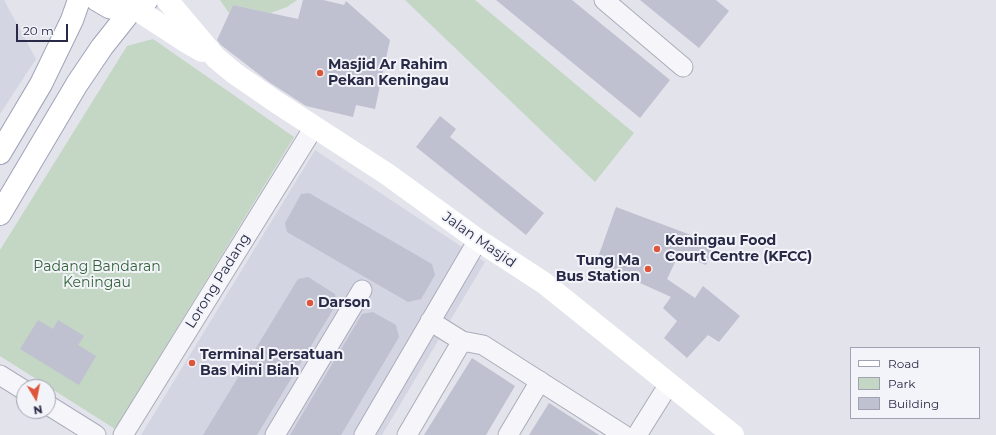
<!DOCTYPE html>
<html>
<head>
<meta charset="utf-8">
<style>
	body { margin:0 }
	#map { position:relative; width:996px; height:435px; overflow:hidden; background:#e3e3ec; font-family:Montserrat,sans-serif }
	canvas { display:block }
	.legend { position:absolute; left:850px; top:347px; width:130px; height:72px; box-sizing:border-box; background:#f3f4f9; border:1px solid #a2a3b2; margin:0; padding:5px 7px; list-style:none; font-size:12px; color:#282a47 }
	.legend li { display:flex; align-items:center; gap:8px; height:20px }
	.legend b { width:20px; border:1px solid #a2a3b2 }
	.north { position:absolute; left:16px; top:379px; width:40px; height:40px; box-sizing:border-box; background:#f3f4f9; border:1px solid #a2a3b2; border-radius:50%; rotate:170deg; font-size:11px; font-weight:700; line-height:16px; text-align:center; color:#282a47 }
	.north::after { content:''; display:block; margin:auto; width:14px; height:18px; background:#dd563c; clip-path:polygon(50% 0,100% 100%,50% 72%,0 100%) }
	.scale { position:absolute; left:16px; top:24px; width:52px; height:18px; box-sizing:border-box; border:2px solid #282a47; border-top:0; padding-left:5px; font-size:12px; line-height:14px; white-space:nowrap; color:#282a47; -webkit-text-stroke:3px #f3f4f9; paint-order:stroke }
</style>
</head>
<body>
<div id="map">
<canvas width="996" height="435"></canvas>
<ul class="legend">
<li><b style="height:5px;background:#fff"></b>Road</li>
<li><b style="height:11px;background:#c3d7c4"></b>Park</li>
<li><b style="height:11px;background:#bfc0d0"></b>Building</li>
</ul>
<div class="north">N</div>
<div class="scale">20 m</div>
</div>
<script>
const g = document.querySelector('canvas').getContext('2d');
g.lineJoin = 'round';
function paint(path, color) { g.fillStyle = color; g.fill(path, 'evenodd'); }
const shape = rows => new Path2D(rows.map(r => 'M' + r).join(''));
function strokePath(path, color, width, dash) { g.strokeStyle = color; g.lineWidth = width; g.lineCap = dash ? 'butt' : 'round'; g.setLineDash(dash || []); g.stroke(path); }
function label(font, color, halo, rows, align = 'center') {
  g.font = font + ' Montserrat,sans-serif'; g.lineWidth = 4; g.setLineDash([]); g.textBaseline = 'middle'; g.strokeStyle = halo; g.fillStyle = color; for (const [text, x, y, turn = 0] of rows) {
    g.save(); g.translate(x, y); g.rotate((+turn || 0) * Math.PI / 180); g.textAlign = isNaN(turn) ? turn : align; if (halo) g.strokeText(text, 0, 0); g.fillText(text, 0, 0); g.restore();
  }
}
paint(shape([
	[0,0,4,0,36,59,0,114],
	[315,150,485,262,382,435,141,435]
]), '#d4d5e2');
paint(shape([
	[220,0,297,0,287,7,270,13,233,5,229,13],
	[405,0,475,0,634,133,595,182],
	[153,39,294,137,115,429,0,356,0,250,127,46]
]), '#c3d7c4');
paint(shape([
	[303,0,323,0,344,5,346,1,390,40,375,109,356,105,353,117,306,106,269,82,221,45,217,40,233,5,298,19],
	[496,0,572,0,670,80,640,118],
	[640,0,716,0,729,11,699,48],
	[440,116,456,129,450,137,544,213,526,235,416,147],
	[309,193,432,264,435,275,421,299,408,302,287,232,285,223,301,194],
	[616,207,715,244,706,265,679,254,667,279,695,298,703,286,740,316,719,342,708,335,687,358,664,338,677,321,663,308,671,297,596,263],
	[308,277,335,294,337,303,257,435,203,435,298,279],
	[373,312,396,325,399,337,341,435,290,435,362,314],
	[38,320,53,329,58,320,84,336,78,345,96,356,79,385,20,349],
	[472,358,515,386,486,435,424,435],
	[549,403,599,435,529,435]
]), '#bfc0d0');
const street = shape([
	[604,0,683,67],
	[430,321,462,341,483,345,624,435],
	[0,375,24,390],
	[48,405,96,435],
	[123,435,314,127],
	[275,435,362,290],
	[364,435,478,240],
	[407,435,462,341],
	[508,435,540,381],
	[637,435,669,384]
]);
const primary = shape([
	[97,0,109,7,121,10,133,8,143,4,147,0],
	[0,153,41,84,72,20,79,0],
	[0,214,77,84,102,47,133,8]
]);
strokePath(street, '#abacba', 21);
strokePath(primary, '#a1a3b9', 24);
strokePath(street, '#f6f6fa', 19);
strokePath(shape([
	[167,0,216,58,234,73,276,102,387,174,478,240,544,283,733,435],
	[133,8,142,13,188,43,202,51]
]), '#fff', 22);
strokePath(primary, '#fff', 22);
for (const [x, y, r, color] of [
	[320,73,4,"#dd563c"],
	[657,249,4,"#dd563c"],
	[648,269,4,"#dd563c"],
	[310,303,4,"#dd563c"],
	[192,363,4,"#dd563c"]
]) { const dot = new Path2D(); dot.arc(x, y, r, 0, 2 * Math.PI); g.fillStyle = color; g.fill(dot); strokePath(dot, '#f3f4f9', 1.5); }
label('bold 14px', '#282a47', '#f3f4f9', [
	["Masjid Ar Rahim",328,65],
	["Pekan Keningau",328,81],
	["Keningau Food",665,241],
	["Court Centre (KFCC)",665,257],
	["Tung Ma",640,261,"right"],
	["Bus Station",640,277,"right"],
	["Darson",318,303],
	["Terminal Persatuan",200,355],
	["Bas Mini Biah",200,371]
], 'left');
label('14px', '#282a47', '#f3f4f9', [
	["Jalan Masjid",479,240,35],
	["Lorong Padang",218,281,-58]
]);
label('14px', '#34643a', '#f3f4f9', [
	["Padang Bandaran",97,267],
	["Keningau",97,283]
]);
</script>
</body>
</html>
